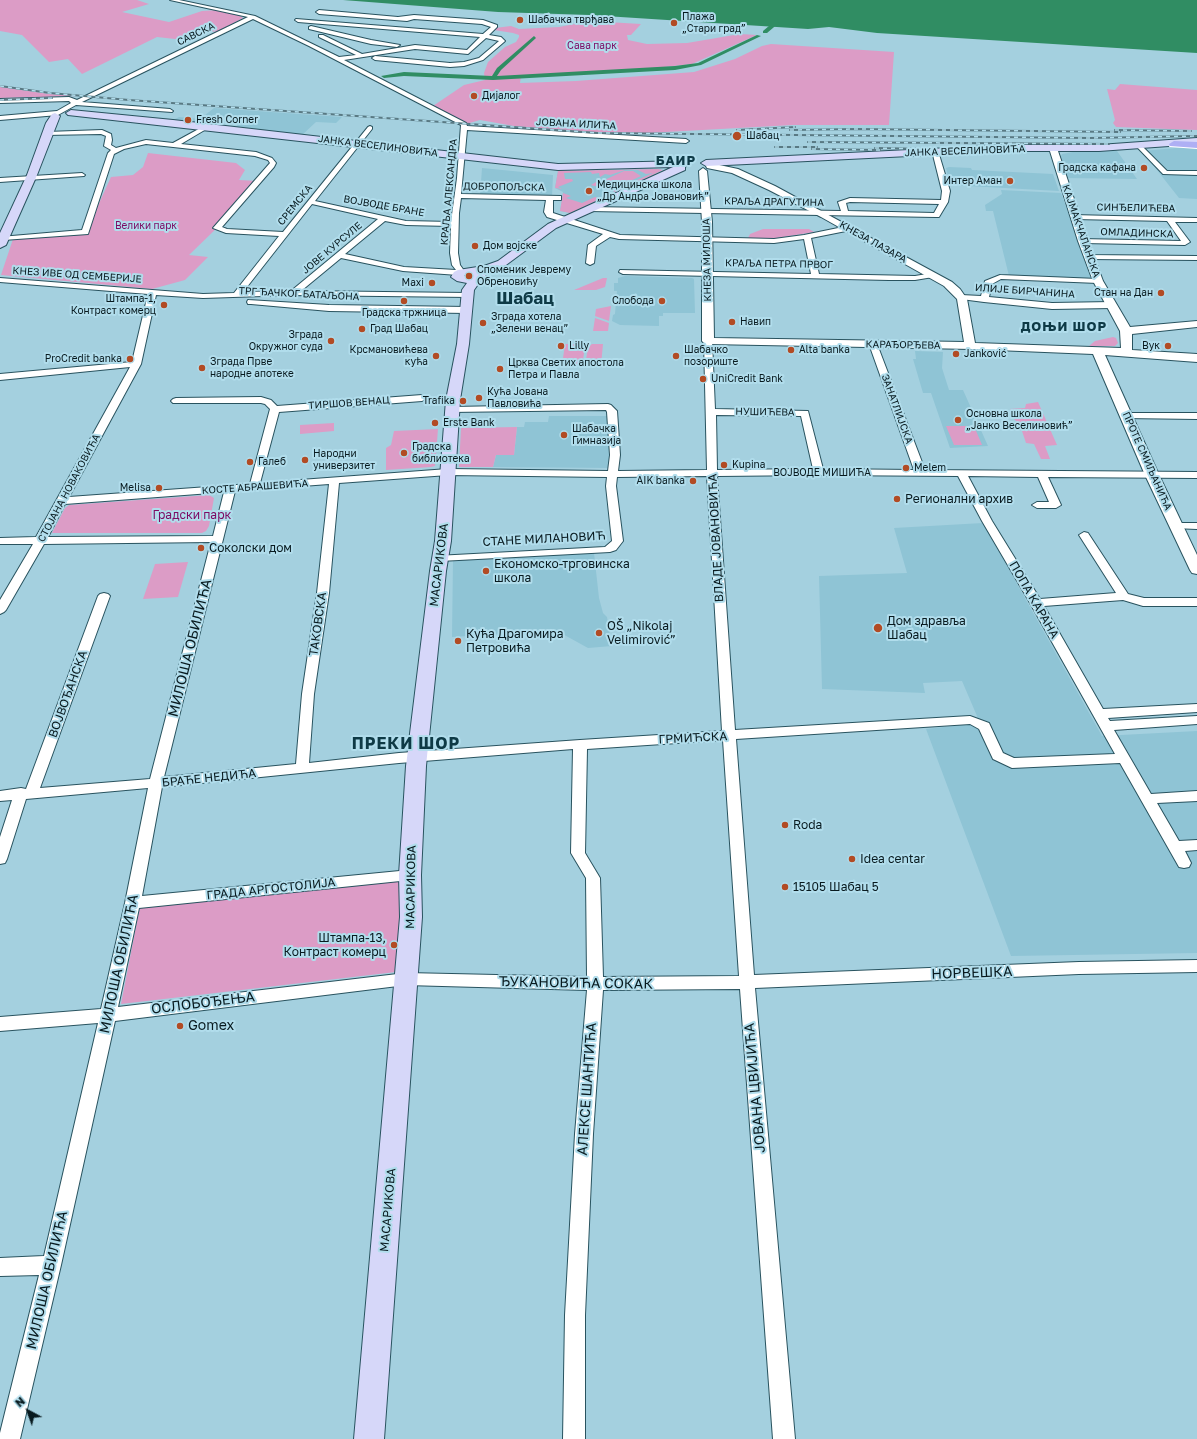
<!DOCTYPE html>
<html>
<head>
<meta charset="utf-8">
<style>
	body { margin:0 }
	#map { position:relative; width:1197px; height:1439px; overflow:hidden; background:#a4d0df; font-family:"Golos Text",sans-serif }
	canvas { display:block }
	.north { position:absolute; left:8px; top:1391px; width:40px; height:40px; -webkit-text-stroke:3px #b1ddec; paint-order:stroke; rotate:319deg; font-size:11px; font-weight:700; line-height:16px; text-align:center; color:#081a1f }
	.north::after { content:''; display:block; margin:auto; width:14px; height:18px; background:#081a1f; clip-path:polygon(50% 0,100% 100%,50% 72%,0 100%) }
</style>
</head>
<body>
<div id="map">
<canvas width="1197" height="1439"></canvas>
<div class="north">N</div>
</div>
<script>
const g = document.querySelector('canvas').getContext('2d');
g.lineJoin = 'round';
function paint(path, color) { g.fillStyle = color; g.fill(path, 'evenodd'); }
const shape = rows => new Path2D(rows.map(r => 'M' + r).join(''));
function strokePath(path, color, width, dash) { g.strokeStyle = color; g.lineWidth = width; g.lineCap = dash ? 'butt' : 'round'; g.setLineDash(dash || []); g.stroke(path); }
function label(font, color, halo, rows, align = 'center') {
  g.font = font + ' "Golos Text",sans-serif'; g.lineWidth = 4; g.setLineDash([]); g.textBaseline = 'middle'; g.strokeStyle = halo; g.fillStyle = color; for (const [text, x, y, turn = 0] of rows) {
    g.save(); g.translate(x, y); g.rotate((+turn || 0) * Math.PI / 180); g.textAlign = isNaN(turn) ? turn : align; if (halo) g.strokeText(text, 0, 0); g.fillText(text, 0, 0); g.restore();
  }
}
paint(shape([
	[214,108,342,117,336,123,316,122,301,136,235,128,242,120,228,120,218,126,171,121,179,117,200,119],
	[1176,148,1197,148,1197,199,1179,198,1142,151],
	[1117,151,1137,179,1065,178,1061,156,1062,154,1073,152],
	[949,167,971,168,972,170,1053,174,1059,191,950,185,946,168],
	[482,168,553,175,552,197,480,196],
	[658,169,662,170,570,213,560,211,563,192,555,188,558,171],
	[1001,190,1061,193,1093,280,1009,276,993,211,986,211,985,205,1002,194],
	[625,276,692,278,694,279,695,313,663,313,663,316,659,316,659,326,620,325,612,321,613,315,615,314,617,291,614,291,614,283,618,283,618,278],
	[915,351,943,352,942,368,949,390,963,390,988,446,950,448,931,393,923,393,913,359,916,359],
	[549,416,610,416,613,468,493,467,496,455,514,455,517,427,524,427,525,422,548,422],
	[983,523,1102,736,1197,731,1197,953,1011,956,926,729,980,723,962,681,923,683,925,693,822,689,819,576,907,573,894,528],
	[594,553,599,598,603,613,607,617,612,646,588,648,559,632,548,631,452,637,453,560]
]), '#8fc4d5');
paint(shape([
	[0,0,137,0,149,4,122,12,169,22,202,11,219,10,239,15,243,18,217,32,203,30,184,40,157,37,82,74,68,59,49,62,22,35,0,31],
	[590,21,641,24,631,35,627,35,628,40,647,44,687,43,740,34,757,35,692,64,655,68,521,77,520,83,576,81,694,72,735,59,762,46,771,44,894,52,889,125,793,125,648,133,593,132,514,126,480,120,466,124,433,106,464,85,485,80,484,73,488,62,505,47,516,42,519,37,519,35,513,33,494,30,495,28,511,26,519,29,559,27],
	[1120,84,1197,90,1197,130,1116,127,1113,123,1115,120,1107,89,1115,90],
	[0,87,49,94,78,96,0,98],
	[148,153,236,163,245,170,239,180,258,181,221,224,189,255,208,257,185,280,152,289,1,275,13,239,85,234,111,177,133,175,143,167],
	[658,169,663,170,616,192,591,185,596,182,597,184,602,187,615,188,612,189,614,190,653,173,646,174,638,170,625,170,610,175,605,174,600,177,599,173,592,174,591,172,564,173,565,179,572,179,573,181,558,187,562,189,555,188,558,171],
	[624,171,633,171,641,176,617,187,604,186,600,182],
	[563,193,571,196,566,198,582,203,595,197,600,199,570,213,560,211],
	[763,229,809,229,814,232,777,238,748,238,750,234],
	[603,278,607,278,605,287,596,290,574,290],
	[611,306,609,321,595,316,596,309],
	[595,318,609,323,608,331,593,331],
	[1113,337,1116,338,1118,343,1115,346,1089,346,1095,341],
	[565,344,581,344,585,347,583,360,578,362,578,365,562,365],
	[592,344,603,344,601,365,589,365,590,362,586,360,588,347],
	[1038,402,1057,445,1045,446,1050,459,1041,459,1034,444,1026,443,1020,425,1010,415,1010,409,1025,408,1026,404],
	[334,423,334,431,300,434,300,425],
	[946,426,974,426,982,445,954,445],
	[517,427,514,455,496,455,493,467,459,467,461,428],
	[438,429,435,466,431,467,386,470,386,448,391,445,394,431],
	[209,495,214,498,209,526,206,531,202,533,52,533,65,508,69,505],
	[188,562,178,597,143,599,155,564],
	[405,876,396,972,121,1004,140,906]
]), '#dc9cc6');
paint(shape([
	[343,0,1197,0,1197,53,877,33,829,27,808,29,589,15,498,12]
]), '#308d63');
paint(shape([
	[797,0,801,0,793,11,767,33,763,33,763,31,789,9,797,0],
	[757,35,761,36,701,65,675,70,493,80,404,76,384,78,381,76,404,72,492,76,497,68,534,36,536,38,501,70,497,76,675,66,698,63,757,35]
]), '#308d63');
const minor = shape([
	[170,0,179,0,255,16,339,57,356,55,319,37,319,35,323,35,362,54,415,45,467,50,480,37,298,22,295,20,296,19,483,34,491,27,482,24,414,19,407,21,319,14,316,12,319,10,398,17,414,15,483,20,497,25,497,27,489,35,501,37,505,41,504,42,483,60,464,66,450,67,375,60,372,58,375,56,450,63,464,62,479,58,499,41,486,38,468,54,415,49,344,60,466,123,467,126,686,139,689,141,686,143,467,130,461,194,561,196,561,200,553,200,553,213,620,235,774,239,804,235,848,226,852,228,851,230,811,238,819,274,915,276,933,273,937,275,933,277,915,280,889,280,623,274,619,272,620,270,811,274,804,239,774,243,619,239,610,237,596,246,594,263,590,265,586,263,588,245,603,234,547,217,544,212,546,200,461,198,459,213,458,253,460,265,465,272,464,274,458,275,403,271,341,258,301,291,467,293,470,293,471,295,470,297,293,295,203,298,156,295,141,364,69,497,250,484,270,409,265,404,261,403,173,403,171,401,173,399,176,398,261,397,271,400,277,406,422,395,427,398,422,401,279,412,260,483,448,469,608,471,610,455,607,412,606,410,450,412,448,410,453,407,608,404,611,405,617,411,620,455,618,471,707,470,704,341,708,338,712,341,715,409,808,411,823,469,914,470,869,344,873,341,877,344,925,470,1197,472,1197,478,1048,477,1061,505,1056,508,1037,508,1032,505,1037,502,1049,502,1038,477,968,476,992,521,1040,599,1116,593,1079,535,1084,532,1088,533,1128,594,1144,598,1197,598,1197,606,1143,606,1123,600,1044,606,1103,709,1197,704,1197,712,1108,718,1110,721,1197,716,1197,724,1114,730,1151,794,1197,791,1197,801,1157,803,1179,841,1197,840,1197,850,1185,851,1191,863,1189,867,1184,868,1179,867,1120,763,1012,768,993,759,979,729,970,724,736,739,754,975,1079,962,1197,960,1197,972,1079,974,755,988,795,1439,773,1439,740,989,603,990,593,1134,585,1315,585,1439,563,1439,565,1315,575,1134,587,990,406,985,115,1021,61,1265,20,1439,0,1439,0,1433,39,1275,0,1276,0,1258,44,1256,98,1023,0,1031,0,1017,101,1009,125,903,148,788,26,799,7,859,5,863,0,864,0,837,12,800,0,801,0,791,21,788,26,789,98,596,100,594,104,593,108,594,110,596,40,788,150,779,211,542,44,544,6,610,4,612,0,614,0,600,33,544,0,544,0,538,36,537,130,367,0,380,0,374,132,362,148,294,0,282,0,278,203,294,234,293,279,236,226,233,213,228,270,163,268,160,255,156,146,144,124,149,114,154,88,234,3,240,0,240,0,237,82,230,108,153,111,150,104,146,106,136,101,134,45,135,44,134,47,132,102,130,111,134,112,140,111,145,116,148,146,140,173,143,206,125,208,126,208,128,181,144,256,152,272,158,276,163,274,167,222,227,227,229,283,232,368,127,370,126,372,127,372,129,315,201,406,221,451,222,457,178,461,125,309,46,253,19,82,102,170,109,173,111,172,112,76,105,58,115,0,120,0,116,57,111,71,103,69,101,0,103,0,99,69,97,77,100,248,17,170,0],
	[312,204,378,219,291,291,243,292,312,204],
	[385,221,406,225,451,226,450,253,452,265,456,270,404,267,345,254,385,221],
	[716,415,801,416,813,469,717,470,716,415],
	[448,475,607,477,606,486,612,541,605,547,436,556,434,558,440,561,610,552,616,550,623,541,616,486,617,477,707,476,722,731,580,740,399,753,309,763,314,694,329,593,339,483,448,475],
	[819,475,958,476,982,521,1030,603,1115,754,1014,758,1003,753,989,723,970,716,735,730,717,476,819,475],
	[329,484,317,593,302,694,296,764,164,777,235,491,329,484],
	[224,492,213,536,48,537,65,504,224,492],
	[723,740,739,976,603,977,600,878,585,853,587,749,723,740],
	[573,749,571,853,586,878,587,977,406,973,118,1007,139,908,410,880,415,879,417,875,415,871,410,870,142,896,162,787,399,763,573,749],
	[311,26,371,40,400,45,397,47,371,44,309,29,309,27,311,26],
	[1137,145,1141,145,1167,171,1197,171,1197,175,1163,174,1137,147,1137,145],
	[935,149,938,151,950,191,948,202,939,217,936,217,589,211,585,209,589,207,841,211,838,202,850,198,941,200,942,191,932,151,935,149],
	[850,202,939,204,934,213,848,211,846,203,850,202],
	[82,173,85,175,84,176,0,182,0,178,82,173],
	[1072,215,1197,218,1197,222,1175,222,1190,242,1185,245,1083,243,1080,243,1080,239,1181,241,1167,221,1075,219,1071,217,1072,215],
	[1086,255,1197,256,1197,260,1089,259,1085,257,1086,255],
	[1000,275,1098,279,1102,281,1098,283,1001,279,992,284,989,297,1052,303,1112,302,1116,305,1112,308,1052,309,984,302,961,299,957,297,961,295,981,296,985,281,1000,275],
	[248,300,329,305,467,307,471,310,467,313,329,311,251,304,248,304,247,302,248,300],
	[1127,413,1197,413,1197,419,1124,418,1122,416,1124,414,1127,413],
	[1177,523,1197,523,1197,529,1173,528,1172,526,1177,523]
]);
const tertiary = shape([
	[1053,145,1057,148,1088,241,1103,281,1130,327,1197,321,1197,327,1132,334,1132,350,1197,354,1197,362,1105,355,1159,475,1197,555,1197,574,1192,573,1190,570,1145,475,1093,354,972,349,708,344,704,343,702,341,702,222,699,171,703,168,707,171,712,222,714,338,964,342,957,299,944,286,821,217,769,190,732,173,707,168,706,166,710,163,738,169,775,186,952,282,960,289,967,299,975,343,1121,348,1120,331,1093,281,1078,241,1049,148,1053,145]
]);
const secondary = shape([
	[71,110,173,120,558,164,685,161,690,164,685,167,685,170,556,228,506,265,485,273,486,277,481,280,474,290,469,344,460,400,451,541,446,571,426,766,421,875,422,917,384,1439,354,1439,400,917,399,875,406,766,430,571,435,541,446,400,457,344,462,290,467,283,457,281,451,277,454,272,458,270,484,266,498,261,548,224,673,167,558,170,68,115,66,113,71,110],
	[472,275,474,275,464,276,465,275,472,275],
	[55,113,60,116,37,175,6,245,0,248,0,233,27,175,46,123,52,114,55,113],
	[1197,138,1197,144,1099,151,1011,151,706,166,701,163,706,160,1011,145,1099,145,1197,138]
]);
const primary = shape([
	[1174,141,1197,142,1197,148,1170,146,1169,144,1174,141]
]);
strokePath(minor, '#29535f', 2);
strokePath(tertiary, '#29535f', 2);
strokePath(secondary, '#29535f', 2);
strokePath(primary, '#fff', 2);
paint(minor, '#fff');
paint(tertiary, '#fff');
paint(secondary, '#d6d7f9');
paint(primary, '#aeaff4');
const rail = shape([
	[0,86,50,93,129,100,598,133,1090,138,1197,136],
	[0,100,52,98],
	[737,130,795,127],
	[790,130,856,129,1120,132],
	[1115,130,1191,131],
	[808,142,1109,144],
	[775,147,817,147],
	[875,148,929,149],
	[812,149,880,150]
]);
strokePath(rail, '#597983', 2);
strokePath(rail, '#b1ddec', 1.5, [4]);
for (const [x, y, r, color] of [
	[520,20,4,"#b24b24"],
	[674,23,4,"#b24b24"],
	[474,96,4,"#b24b24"],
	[188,120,4,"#b24b24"],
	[737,136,5,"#b24b24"],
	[1144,168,4,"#b24b24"],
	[1010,181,4,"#b24b24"],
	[589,191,4,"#b24b24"],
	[475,246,4,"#b24b24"],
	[469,276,4,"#b24b24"],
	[432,283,4,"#b24b24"],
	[1161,293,4,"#b24b24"],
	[404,301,4,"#b24b24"],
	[662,301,4,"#b24b24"],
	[164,305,4,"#b24b24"],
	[732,322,4,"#b24b24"],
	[483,323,4,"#b24b24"],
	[362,329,4,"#b24b24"],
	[331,341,4,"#b24b24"],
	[561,346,4,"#b24b24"],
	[1168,346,4,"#b24b24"],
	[791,350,4,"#b24b24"],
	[956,354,4,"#b24b24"],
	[436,356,4,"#b24b24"],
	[676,356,4,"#b24b24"],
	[130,359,4,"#b24b24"],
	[202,368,4,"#b24b24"],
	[500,369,4,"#b24b24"],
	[703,379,4,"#b24b24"],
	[479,398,4,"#b24b24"],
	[463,401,4,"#b24b24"],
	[958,420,4,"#b24b24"],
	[435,423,4,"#b24b24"],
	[564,435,4,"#b24b24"],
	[404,453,4,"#b24b24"],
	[305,460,4,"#b24b24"],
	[250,462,4,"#b24b24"],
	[724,465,4,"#b24b24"],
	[906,468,4,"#b24b24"],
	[693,481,4,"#b24b24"],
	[159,488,4,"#b24b24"],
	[897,499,4,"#b24b24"],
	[201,548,4,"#b24b24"],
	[486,571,4,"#b24b24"],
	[878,628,5,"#b24b24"],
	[599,633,4,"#b24b24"],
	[458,641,4,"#b24b24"],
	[785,825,4,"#b24b24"],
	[852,859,4,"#b24b24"],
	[785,887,4,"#b24b24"],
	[394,945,4,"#b24b24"],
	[180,1026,4,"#b24b24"]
]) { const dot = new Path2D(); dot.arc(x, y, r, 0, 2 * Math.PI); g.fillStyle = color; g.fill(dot); strokePath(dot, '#b1ddec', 1.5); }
label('10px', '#081a1f', '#b1ddec', [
	["Плажа",682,17],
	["„Стари град”",682,29],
	["Шабачка тврђава",528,20],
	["Дијалог",482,96],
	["Fresh Corner",196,120],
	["Шабац",746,136],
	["Градска кафана",1136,168,"right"],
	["Интер Аман",1002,181,"right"],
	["Медицинска школа",597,185],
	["„Др Андра Јовановић”",597,197],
	["Дом војске",483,246],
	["Споменик Јеврему",477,270],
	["Обреновићу",477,282],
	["Maxi",424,283,"right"],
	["Стан на Дан",1153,293,"right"],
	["Штампа-1,",156,299,"right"],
	["Контраст комерц",156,311,"right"],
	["Слобода",654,301,"right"],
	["Градска тржница",404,313,"center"],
	["Зграда хотела",491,317],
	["„Зелени венац”",491,329],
	["Навип",740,322],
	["Град Шабац",370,329],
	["Зграда",323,335,"right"],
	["Окружног суда",323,347,"right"],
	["Lilly",569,346],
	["Вук",1160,346,"right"],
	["Крсмановићева",428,350,"right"],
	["кућа",428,362,"right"],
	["Шабачко",684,350],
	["позориште",684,362],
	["Alta banka",799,350],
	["Janković",964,354],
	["ProCredit banka",122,359,"right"],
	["Зграда Прве",210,362],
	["народне апотеке",210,374],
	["Црква Светих апостола",508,363],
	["Петра и Павла",508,375],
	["UniCredit Bank",711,379],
	["Кућа Јована",487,392],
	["Павловића",487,404],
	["Trafika",455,401,"right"],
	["Основна школа",966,414],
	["„Јанко Веселиновић”",966,426],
	["Erste Bank",443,423],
	["Шабачка",572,429],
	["Гимназија",572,441],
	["Градска",412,447],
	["библиотека",412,459],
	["Народни",313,454],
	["универзитет",313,466],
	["Галеб",258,462],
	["Kupina",732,465],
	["Melem",914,468],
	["AIK banka",685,481,"right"],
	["Melisa",151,488,"right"]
], 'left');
label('10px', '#081a1f', '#b1ddec', [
	["САВСКА",196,34,-26],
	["ЈОВАНА ИЛИЋА",576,124,3],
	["ЈАНКА ВЕСЕЛИНОВИЋА",378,146,7],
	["ЈАНКА ВЕСЕЛИНОВИЋА",965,151,-2],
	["ДОБРОПОЉСКА",504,187,1],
	["КРАЉА АЛЕКСАНДРА",449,192,-85],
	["КРАЉА ДРАГУТИНА",774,202,1],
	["СРЕМСКА",295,205,-51],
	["ВОЈВОДЕ БРАНЕ",384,206,10],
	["СИНЂЕЛИЋЕВА",1136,208,1],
	["КАЈМАКЧАЛАНСКА",1081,231,71],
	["ОМЛАДИНСКА",1137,233,2],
	["КНЕЗА ЛАЗАРА",873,242,29],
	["ЈОВЕ КУРСУЛЕ",332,248,-40],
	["КНЕЗА МИЛОША",707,260,-91],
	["КРАЉА ПЕТРА ПРВОГ",779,264,1],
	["КНЕЗ ИВЕ ОД СЕМБЕРИЈЕ",77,275,4],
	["ИЛИЈЕ БИРЧАНИНА",1025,291,4],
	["ТРГ ЂАЧКОГ БАТАЉОНА",299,294,3],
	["КАРАЂОРЂЕВА",903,345,1],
	["ТИРШОВ ВЕНАЦ",349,403,-4],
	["ЗАНАТЛИЈСКА",897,409,70],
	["НУШИЋЕВА",765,412,1],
	["ПРОТЕ СМИЉАНИЋА",1147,461,66],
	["ВОЈВОДЕ МИШИЋА",822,473],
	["КОСТЕ АБРАШЕВИЋА",255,487,-4],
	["СТОЈАНА НОВАКОВИЋА",69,488,-62]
]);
label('10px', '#7d0a63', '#b1ddec', [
	["Сава парк",592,46],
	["Велики парк",146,226]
]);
label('12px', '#081a1f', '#b1ddec', [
	["Регионални архив",905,499],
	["Соколски дом",209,548],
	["Економско-трговинска",494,564],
	["школа",494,578],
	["Дом здравља",887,621],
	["Шабац",887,635],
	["OŠ „Nikolaj",607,626],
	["Velimirović”",607,640],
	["Кућа Драгомира",466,634],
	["Петровића",466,648],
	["Roda",793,825],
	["Idea centar",860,859],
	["15105 Шабац 5",793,887],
	["Штампа-13,",386,938,"right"],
	["Контраст комерц",386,952,"right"]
], 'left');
label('12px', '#7d0a63', '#b1ddec', [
	["Градски парк",192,515]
]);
label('12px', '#081a1f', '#b1ddec', [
	["ВЛАДЕ ЈОВАНОВИЋА",716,538,-93],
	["СТАНЕ МИЛАНОВИЋ",544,539,-3],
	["МАСАРИКОВА",439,565,-83],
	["ПОПА КАРАНА",1034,600,60],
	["ТАКОВСКА",318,624,-82],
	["ВОЈВОЂАНСКА",68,694,-70],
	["ГРМИЋСКА",693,738,-3],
	["БРАЋЕ НЕДИЋА",209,778,-6],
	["МАСАРИКОВА",411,887,-89],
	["ГРАДА АРГОСТОЛИЈА",271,889,-6],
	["МАСАРИКОВА",388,1210,-85]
]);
g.letterSpacing = '1px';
label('bold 13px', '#0e3a46', '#b1ddec', [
	["БАИР",676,161],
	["ДОЊИ ШОР",1064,327]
]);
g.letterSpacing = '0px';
label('14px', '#081a1f', '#b1ddec', [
	["МИЛОША ОБИЛИЋА",190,648,-76],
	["МИЛОША ОБИЛИЋА",119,964,-78],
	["НОРВЕШКА",972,973,-2],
	["ЂУКАНОВИЋА СОКАК",576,983,1],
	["ОСЛОБОЂЕЊА",203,1003,-7],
	["ЈОВАНА ЦВИЈИЋА",755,1088,-95],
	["АЛЕКСЕ ШАНТИЋА",587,1089,-86],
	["МИЛОША ОБИЛИЋА",47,1280,-77]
]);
label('14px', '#081a1f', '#b1ddec', [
	["Gomex",188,1026]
], 'left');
g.letterSpacing = '1px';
label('bold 16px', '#0e3a46', '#b1ddec', [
	["ПРЕКИ ШОР",406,744]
]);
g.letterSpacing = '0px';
label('bold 17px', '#0e3a46', '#b1ddec', [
	["Шабац",525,299]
]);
</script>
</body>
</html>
